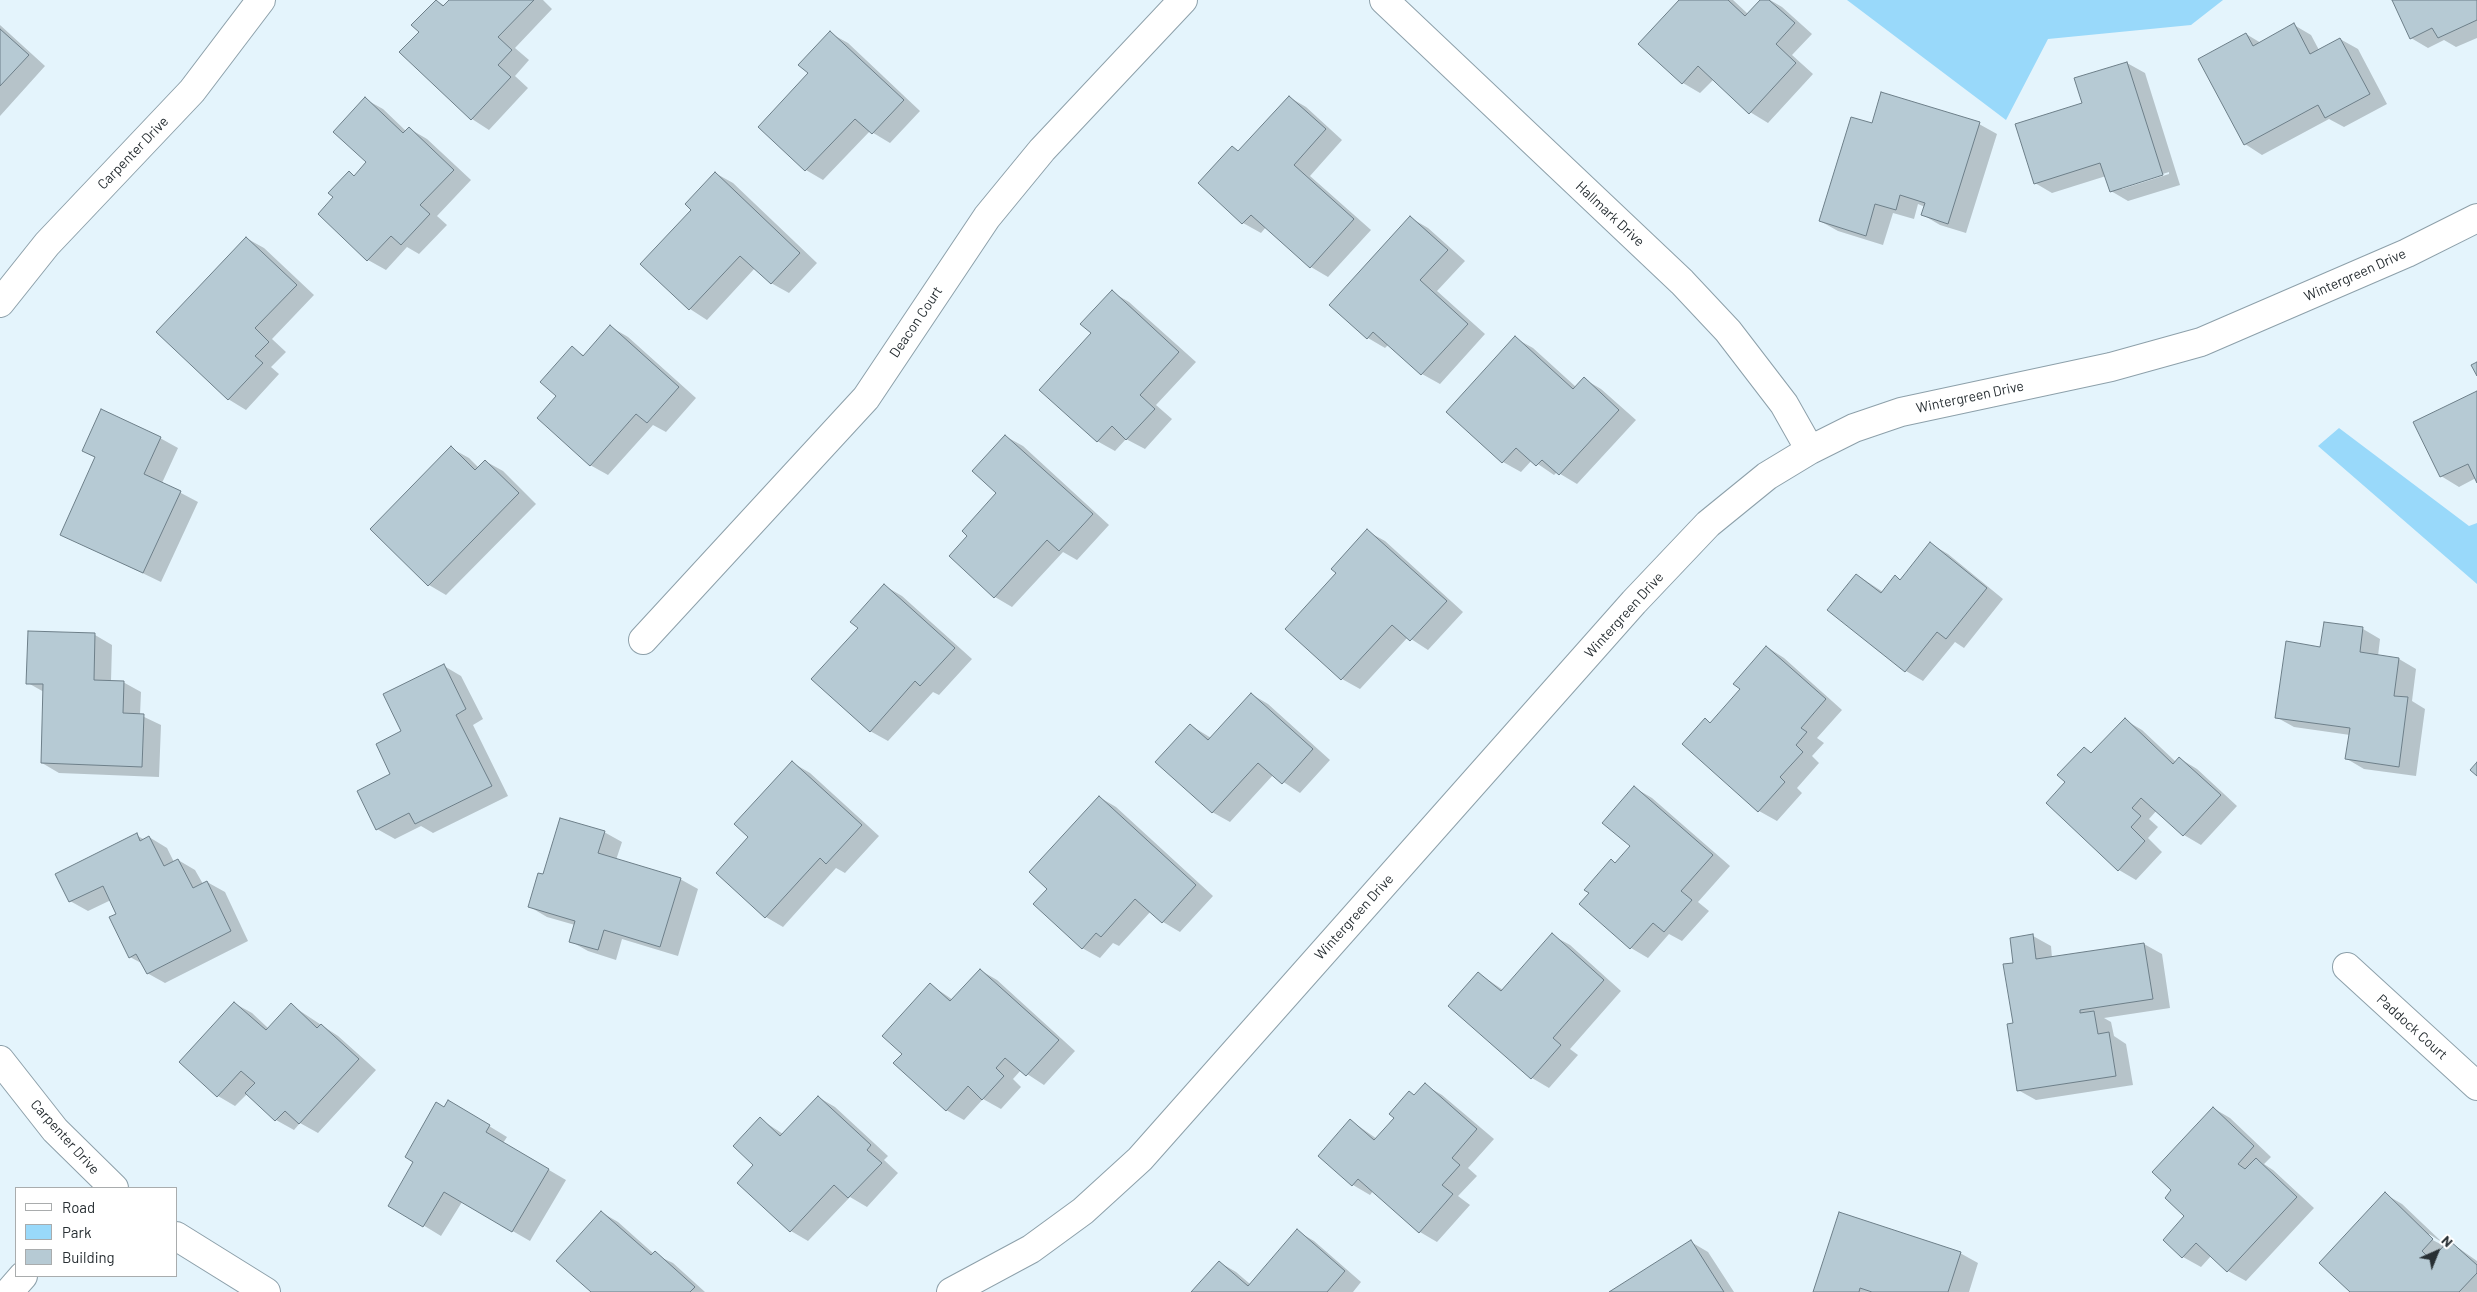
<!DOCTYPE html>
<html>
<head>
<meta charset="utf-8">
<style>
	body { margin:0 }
	#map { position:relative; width:2477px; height:1292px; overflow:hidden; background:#e4f4fc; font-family:Barlow,sans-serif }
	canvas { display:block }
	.legend { position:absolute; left:15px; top:1187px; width:162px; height:90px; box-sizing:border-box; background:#fff; border:1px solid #a9acad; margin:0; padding:6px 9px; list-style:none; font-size:15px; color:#282f33 }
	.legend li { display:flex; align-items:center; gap:10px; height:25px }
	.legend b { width:25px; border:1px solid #a9acad }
	.north { position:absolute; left:2412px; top:1227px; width:50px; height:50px; -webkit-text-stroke:4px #fff; paint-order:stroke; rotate:44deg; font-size:14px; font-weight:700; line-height:20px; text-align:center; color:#282f33 }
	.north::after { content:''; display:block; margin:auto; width:18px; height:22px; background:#282f33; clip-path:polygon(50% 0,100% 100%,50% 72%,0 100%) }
</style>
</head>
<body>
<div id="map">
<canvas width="2477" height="1292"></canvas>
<ul class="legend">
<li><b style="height:6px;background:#fff"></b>Road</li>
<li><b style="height:14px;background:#99d9fa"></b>Park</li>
<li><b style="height:14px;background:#b6cad4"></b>Building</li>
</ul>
<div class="north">N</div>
</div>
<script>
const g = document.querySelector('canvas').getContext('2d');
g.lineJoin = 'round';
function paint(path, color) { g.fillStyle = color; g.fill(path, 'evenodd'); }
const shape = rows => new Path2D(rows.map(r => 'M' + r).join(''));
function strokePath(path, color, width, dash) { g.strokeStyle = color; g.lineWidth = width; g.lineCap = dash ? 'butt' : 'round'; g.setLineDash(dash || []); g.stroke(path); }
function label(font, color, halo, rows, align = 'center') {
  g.font = font + ' Barlow,sans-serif'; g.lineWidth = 5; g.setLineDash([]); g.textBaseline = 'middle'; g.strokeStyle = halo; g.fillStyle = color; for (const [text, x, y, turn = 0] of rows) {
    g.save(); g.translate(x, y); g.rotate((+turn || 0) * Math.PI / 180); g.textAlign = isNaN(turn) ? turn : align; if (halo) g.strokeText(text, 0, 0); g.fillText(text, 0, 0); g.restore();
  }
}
paint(shape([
	[1847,0,2223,0,2191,25,2048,39,2006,120],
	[2339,428,2469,526,2477,523,2477,584,2318,446]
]), '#99d9fa');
paint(shape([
	[451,0,543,0,552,9,515,48,529,60,515,76,528,88,489,130,472,119,401,52,420,32,437,1,445,6],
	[1680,0,1733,0,1748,14,1761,0,1770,0,1782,7,1812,34,1792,55,1813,74,1768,123,1750,112,1714,79,1700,93,1683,83],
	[2393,0,2477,0,2477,38,2456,47,2444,40,2428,48,2411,38],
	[0,25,45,66,0,116],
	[2294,25,2311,35,2319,50,2340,39,2358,49,2387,104,2344,127,2329,119,2262,155,2245,144,2246,34,2261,43],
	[830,33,848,43,920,111,890,143,870,131,823,180,806,170,760,127,810,73],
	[2127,63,2145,73,2180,185,2128,201,2111,191,2106,176,2052,193,2035,183,2083,104,2076,79],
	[2169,172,2169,174,2122,189,2122,187],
	[1289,97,1306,107,1342,140,1310,176,1371,230,1328,277,1311,267,1266,227,1261,233,1243,223,1200,183,1232,148,1239,152],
	[365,99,383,109,407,132,410,129,427,139,471,180,437,216,447,225,419,254,407,247,386,270,368,260,320,214,335,197,349,173,355,176,368,162],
	[1872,124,1979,124,1997,134,1966,233,1940,225,1923,215,1925,207,1918,204,1914,219,1893,213,1883,245,1838,231,1820,221],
	[715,173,733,183,817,263,789,293,771,283,755,268,707,320,690,309,642,264,693,210],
	[1411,218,1428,228,1465,261,1437,291,1485,334,1440,384,1422,374,1389,344,1385,348,1368,338,1331,305],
	[246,238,264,248,314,295,272,339,286,352,271,367,279,374,246,410,228,399],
	[1112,292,1129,302,1196,362,1156,405,1172,419,1145,449,1126,439,1115,451,1097,441,1092,333],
	[611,327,628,337,696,398,666,432,653,425,608,475,590,465,558,396,572,348,585,356],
	[1515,338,1533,348,1576,387,1584,379,1601,389,1636,420,1577,484,1557,472,1554,475,1532,460,1521,472,1503,462,1448,412],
	[2477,392,2477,481,2476,478,2459,487,2441,476,2415,423],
	[1005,436,1023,446,1109,525,1077,560,1063,552,1012,607,995,597,969,536,998,493],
	[160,438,178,448,162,483,198,502,161,582,61,534,96,458,83,451],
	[451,448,469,458,479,468,485,461,503,471,536,504,446,595,429,585],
	[1367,531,1385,541,1463,612,1428,650,1408,637,1360,689,1342,679,1286,629,1337,573],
	[1931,544,1948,554,2003,599,1964,648,1955,642,1923,681,1906,671,1829,610,1857,575,1883,592,1895,577,1901,580],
	[885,586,902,596,972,659,939,695,933,692,888,741,870,731,859,628],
	[2325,623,2363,629,2380,639,2378,656,2399,659,2416,669,2412,701,2425,709,2416,776,2364,769,2347,759,2350,735,2294,727,2276,717,2321,648],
	[95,635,112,645,111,681,123,682,141,692,140,715,161,725,159,777,59,773,42,763,44,692,28,683],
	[1767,647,1784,658,1842,710,1817,738,1824,743,1812,756,1819,763,1797,788,1802,793,1777,821,1759,811,1684,743,1705,720,1711,723,1741,689],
	[444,666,461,676,483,719,473,725,508,796,433,833,421,826,395,839,377,829,392,775],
	[1251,694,1268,704,1330,760,1300,793,1273,775,1230,822,1212,812,1190,725,1211,738],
	[2125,720,2142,730,2176,762,2179,758,2197,769,2237,806,2201,845,2184,835,2157,810,2149,819,2158,827,2148,838,2162,852,2136,880,2119,870,2067,782,2084,748,2093,754],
	[793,763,810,773,879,836,845,873,836,868,783,927,766,917,750,837],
	[1635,788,1652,798,1730,866,1698,902,1709,911,1682,941,1669,934,1648,958,1631,948,1616,864,1632,846],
	[1099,797,1116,807,1213,896,1180,932,1163,922,1151,911,1119,946,1113,943,1100,958,1082,948,1049,889],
	[604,832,622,842,616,860,680,879,698,889,678,956,622,939,616,960,588,951,570,941,575,925,547,917,530,907,544,875],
	[136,835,145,840,149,837,167,848,174,862,178,860,195,870,203,884,207,882,225,892,248,941,165,983,147,973,143,964,130,957,118,914,111,900,88,911,70,901],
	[1552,935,1570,945,1621,991,1570,1049,1578,1055,1549,1088,1532,1078,1478,973,1503,990],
	[2033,936,2051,946,2052,958,2144,944,2162,954,2170,1008,2104,1018,2111,1022,2114,1036,2126,1044,2133,1085,2036,1100,2018,1090,2014,1024,2015,964],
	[980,970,997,980,1075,1051,1044,1085,1021,1070,1013,1079,1021,1087,1001,1109,983,1099,964,1120,946,1110,904,1054,931,985,953,1000],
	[234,1003,252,1013,269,1029,291,1005,338,1036,376,1070,318,1133,300,1123,294,1130,276,1120,247,1094,235,1106,218,1096,181,1062],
	[1425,1085,1442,1095,1494,1139,1468,1168,1477,1176,1458,1196,1470,1205,1437,1242,1420,1232,1373,1191,1370,1195,1353,1185,1350,1120,1377,1139,1396,1118,1409,1092,1415,1096],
	[818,1097,835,1107,888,1156,884,1160,898,1173,867,1207,850,1197,808,1241,791,1231,738,1183,755,1165,760,1119,783,1134],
	[444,1108,466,1112,507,1137,503,1143,566,1180,530,1241,462,1202,441,1236,390,1205],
	[2213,1108,2230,1118,2271,1157,2264,1164,2273,1170,2314,1208,2246,1281,2228,1271,2211,1256,2201,1267,2183,1257,2164,1240,2186,1216,2173,1190],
	[2385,1194,2402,1204,2443,1243,2429,1234,2427,1237,2446,1247,2450,1242,2477,1261,2477,1292,2352,1292],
	[601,1212,618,1222,654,1254,673,1263,705,1292,593,1292],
	[1297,1231,1314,1241,1361,1282,1353,1292,1193,1292,1219,1262,1236,1272,1250,1284],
	[1691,1242,1708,1252,1734,1292,1611,1292],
	[1960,1253,1978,1263,1969,1292,1814,1292]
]), '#0003');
const building = shape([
	[436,0,443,6,449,0,534,0,498,37,512,50,498,65,511,77,471,120,399,52,419,32,411,25,436,0],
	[1679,0,1728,0,1745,16,1760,0,1769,0,1795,23,1776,44,1796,63,1749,114,1698,66,1682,84,1638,44,1679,0],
	[2392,0,2477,0,2477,20,2438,38,2432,28,2410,39,2392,0],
	[2294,23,2310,54,2340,38,2370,94,2325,118,2318,105,2244,145,2198,59,2246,33,2253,46,2294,23],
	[0,29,29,55,0,86,0,29],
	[830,31,904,100,872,134,855,119,805,171,758,127,808,73,798,65,830,31],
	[2127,62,2163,175,2110,192,2100,163,2034,184,2015,124,2082,103,2074,78,2127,62],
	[1881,92,1980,122,1948,224,1921,215,1925,203,1900,195,1896,210,1875,204,1866,236,1819,221,1851,117,1872,123,1881,92],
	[1289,96,1326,129,1294,165,1354,219,1310,268,1251,215,1242,224,1198,183,1232,146,1238,151,1289,96],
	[365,97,403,133,409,127,454,170,420,205,430,214,401,245,391,236,367,261,318,214,333,197,328,193,349,171,354,176,366,162,333,132,365,97],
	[715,172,800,253,771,284,740,256,689,310,640,264,691,210,685,204,715,172],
	[1410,216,1448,250,1420,280,1468,324,1421,375,1373,332,1367,339,1329,305,1410,216],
	[246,237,297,285,255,328,269,342,255,356,263,363,228,400,156,332,246,237],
	[1112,290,1179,352,1140,395,1155,409,1126,440,1112,426,1097,442,1039,390,1091,333,1080,324,1112,290],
	[610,325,679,387,647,423,636,414,590,466,537,418,556,396,540,382,572,346,583,356,610,325],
	[1515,336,1573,389,1584,377,1619,410,1559,475,1542,460,1536,466,1516,448,1502,463,1446,412,1515,336],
	[2477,362,2477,376,2471,365,2477,362],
	[2477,391,2477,483,2468,464,2440,477,2413,422,2477,391],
	[101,409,161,437,144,474,181,491,143,573,60,535,95,457,82,451,101,409],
	[1005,435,1093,514,1059,551,1047,540,994,598,949,556,967,536,962,531,996,493,972,471,1005,435],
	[451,446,475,470,485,460,519,493,428,586,370,529,451,446],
	[1367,529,1447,601,1410,641,1392,625,1341,680,1285,629,1336,573,1331,569,1367,529],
	[1930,542,1987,588,1946,639,1937,632,1905,672,1827,610,1856,574,1881,593,1895,575,1900,580,1930,542],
	[884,584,955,648,920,686,915,681,870,732,811,679,858,628,850,622,884,584],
	[2324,622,2363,627,2360,652,2399,658,2394,696,2408,697,2399,767,2345,759,2350,728,2275,718,2286,641,2320,647,2324,622],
	[28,631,95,633,94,680,124,681,123,713,144,714,142,767,41,763,43,684,26,684,28,631],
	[1766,646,1826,699,1801,728,1807,732,1796,745,1803,752,1780,777,1785,782,1758,812,1682,744,1705,718,1710,723,1740,689,1733,684,1766,646],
	[444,664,466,709,456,715,492,786,415,824,409,813,376,830,357,791,390,774,376,744,401,731,383,694,444,664],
	[1251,693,1313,749,1282,784,1258,763,1212,813,1155,762,1190,724,1208,740,1251,693],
	[2125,718,2173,764,2179,757,2221,795,2183,836,2141,798,2132,808,2141,816,2131,827,2145,841,2118,871,2046,803,2065,782,2057,775,2084,747,2091,753,2125,718],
	[792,761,862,825,826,864,820,858,765,918,716,873,748,837,734,824,792,761],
	[2477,762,2477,776,2470,770,2477,762],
	[1634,786,1713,855,1681,891,1692,900,1664,932,1653,923,1630,949,1579,904,1589,893,1584,890,1611,859,1615,863,1630,846,1602,823,1634,786],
	[1099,796,1196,885,1162,923,1135,899,1101,937,1096,933,1082,949,1033,904,1047,889,1029,872,1099,796],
	[560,818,605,831,598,853,681,878,660,947,604,930,598,950,569,942,575,921,528,907,538,873,543,874,560,818],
	[137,833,140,841,149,836,164,866,178,859,193,888,207,881,231,931,147,974,136,954,129,958,109,917,116,914,103,886,69,902,55,874,137,833],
	[1552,933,1604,980,1553,1038,1561,1045,1531,1079,1448,1006,1478,972,1501,991,1552,933],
	[2033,934,2036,959,2144,943,2153,999,2080,1010,2080,1013,2094,1011,2098,1034,2109,1032,2116,1076,2017,1091,2007,1024,2013,1023,2003,964,2013,963,2010,938,2033,934],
	[980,969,1059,1040,1026,1076,1005,1058,996,1068,1004,1076,982,1100,968,1086,946,1111,893,1063,902,1054,882,1036,930,983,950,1001,980,969],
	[234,1002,266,1030,291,1003,317,1028,321,1024,359,1059,299,1124,285,1111,275,1121,245,1093,255,1083,241,1071,217,1097,179,1062,234,1002],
	[1425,1083,1477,1129,1452,1158,1460,1165,1442,1185,1453,1194,1419,1233,1358,1179,1352,1186,1318,1156,1350,1119,1374,1140,1394,1118,1389,1114,1409,1091,1414,1095,1425,1083],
	[818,1096,871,1145,867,1150,882,1163,848,1198,834,1185,790,1232,737,1183,753,1165,733,1146,760,1117,780,1136,818,1096],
	[448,1100,490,1125,486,1132,549,1169,512,1232,444,1192,423,1227,388,1206,413,1162,405,1157,436,1102,444,1107,448,1100],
	[2213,1107,2254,1146,2238,1164,2245,1169,2256,1158,2297,1197,2227,1272,2196,1243,2182,1258,2163,1240,2184,1216,2165,1198,2171,1190,2152,1172,2213,1107],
	[2385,1192,2433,1239,2422,1251,2431,1260,2449,1240,2477,1265,2477,1273,2459,1292,2350,1292,2319,1263,2385,1192],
	[601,1211,651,1255,655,1251,695,1287,690,1292,591,1292,556,1261,601,1211],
	[1839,1212,1961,1252,1948,1292,1872,1292,1860,1288,1859,1292,1813,1292,1839,1212],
	[1297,1229,1345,1271,1327,1292,1191,1292,1219,1261,1248,1286,1297,1229],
	[1691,1240,1724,1292,1609,1292,1691,1240]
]);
paint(building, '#b6cad4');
strokePath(building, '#6d7f89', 1);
const minor = shape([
	[1384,0,1682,282,1728,331,1784,404,1810,450],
	[0,303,47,244,192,91,261,0],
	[643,640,866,398,987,217,1042,150,1183,0],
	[2347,967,2477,1086],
	[0,1060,55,1130,114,1188],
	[176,1236,266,1292],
	[9,1292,23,1276],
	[951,1292,1031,1249,1083,1211,1140,1159,1634,602,1708,524,1767,476,1810,450,1854,428,1901,412,2111,367,2201,342,2407,253,2477,218]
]);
strokePath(minor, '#8da0aa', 30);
strokePath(minor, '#fff', 28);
label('14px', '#282f33', '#fff', [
	["Carpenter Drive",133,153,-46],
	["Hallmark Drive",1610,214,43],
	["Wintergreen Drive",2355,275,-24],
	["Deacon Court",916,322,-56],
	["Wintergreen Drive",1970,397,-12],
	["Wintergreen Drive",1624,615,-48],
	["Wintergreen Drive",1354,917,-48],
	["Paddock Court",2412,1027,42],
	["Carpenter Drive",65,1137,48]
]);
</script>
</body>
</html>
